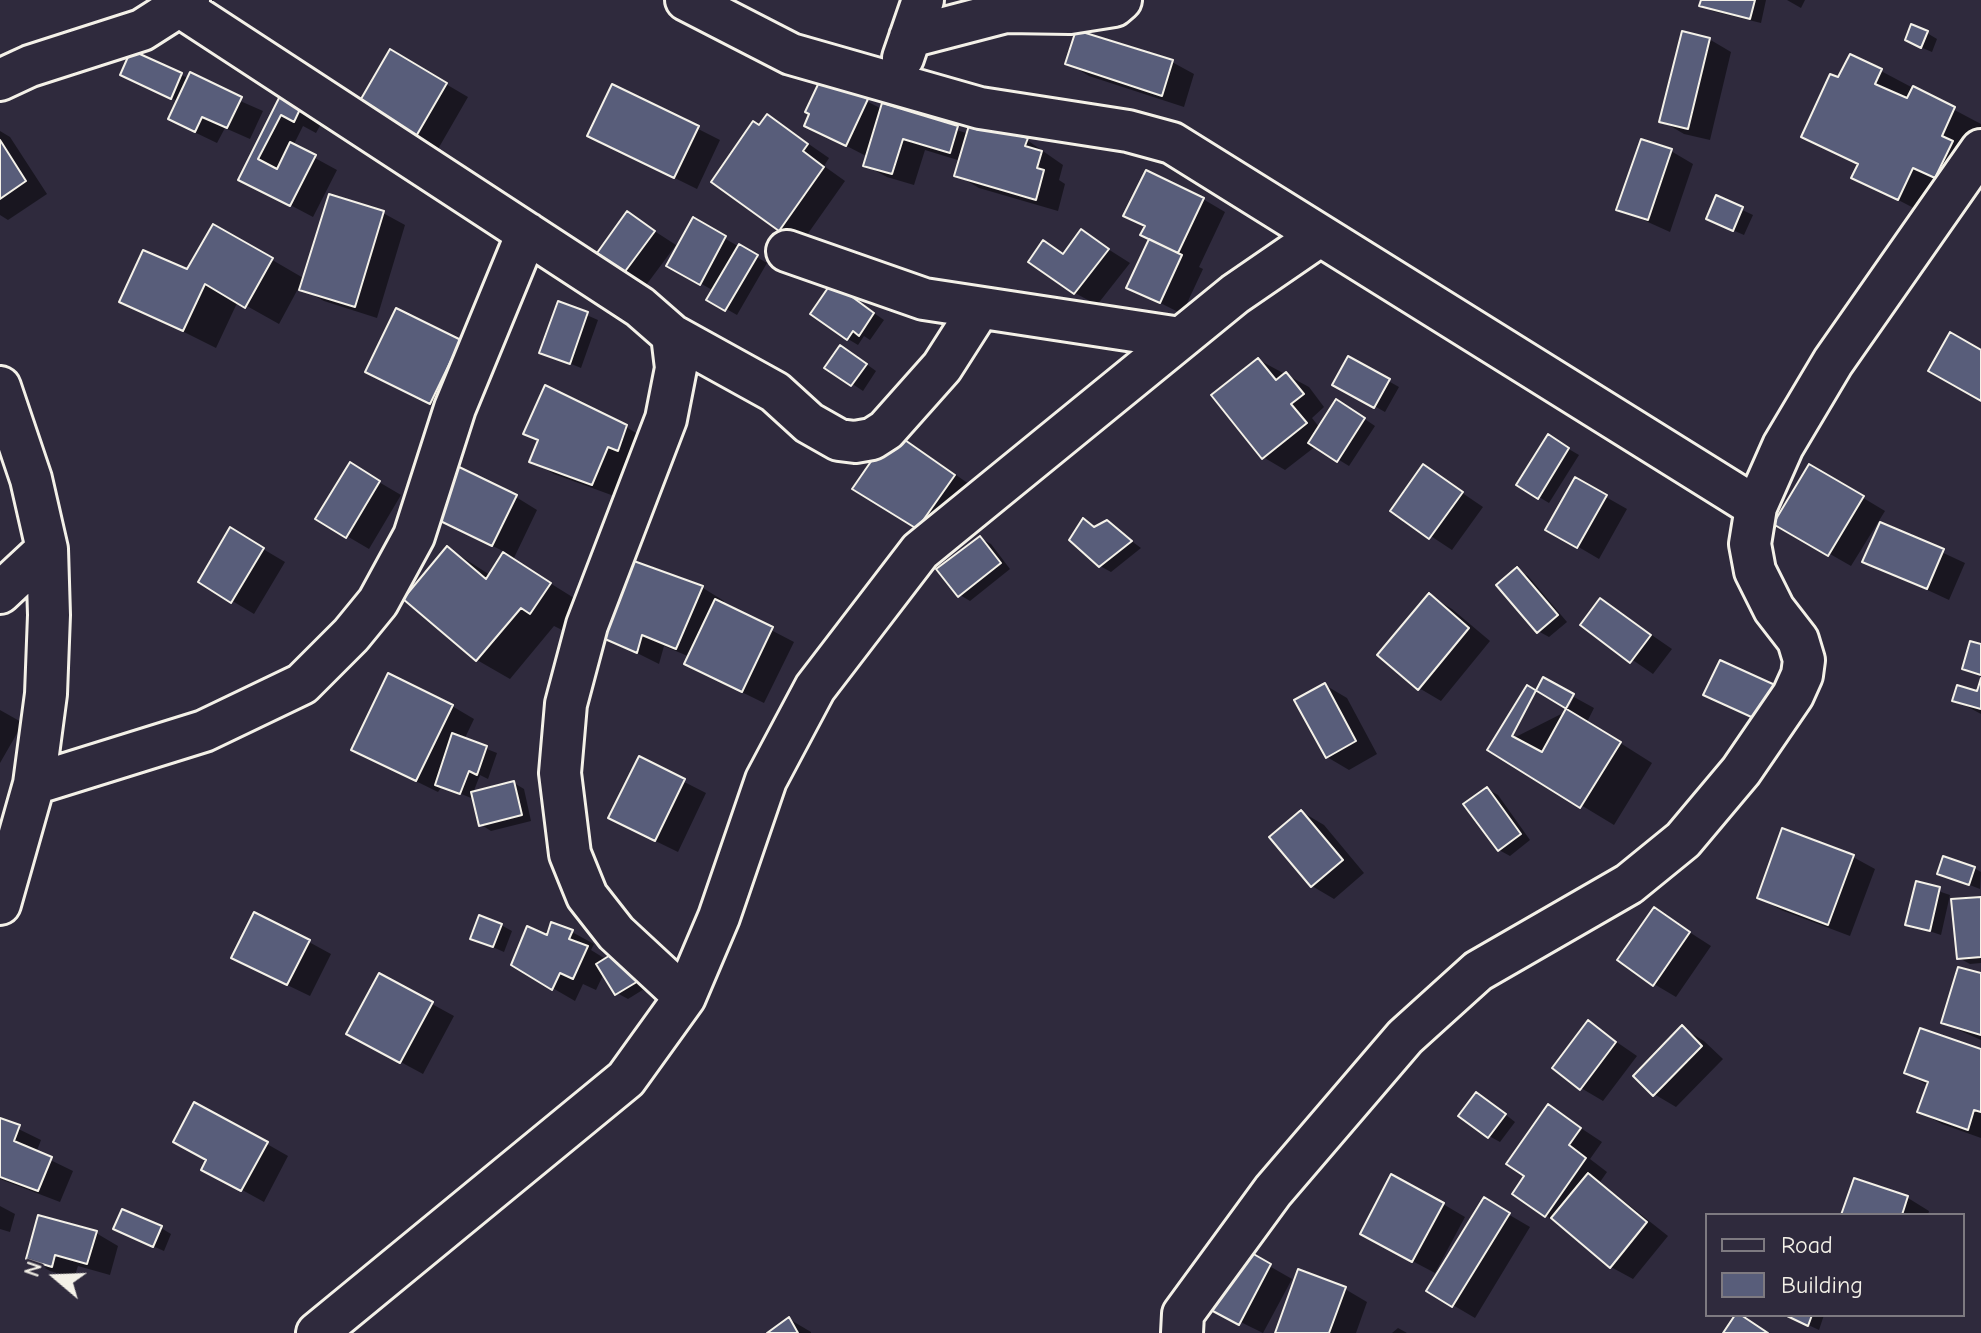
<!DOCTYPE html>
<html>
<head>
<meta charset="utf-8">
<style>
	body { margin:0 }
	#map { position:relative; width:1981px; height:1333px; overflow:hidden; background:#2f2a3d; font-family:"Comic Neue",sans-serif }
	canvas { display:block }
	.legend { position:absolute; left:1705px; top:1213px; width:260px; height:104px; box-sizing:border-box; background:#2f2a3d; border:2px solid #7e7a81; margin:0; padding:10px 14px; list-style:none; font-size:24px; color:#f4f1e8 }
	.legend li { display:flex; align-items:center; gap:16px; height:40px }
	.legend b { width:40px; border:2px solid #7e7a81 }
	.north { position:absolute; left:16px; top:1237px; width:80px; height:80px; -webkit-text-stroke:6px #2f2a3d; paint-order:stroke; rotate:289deg; font-size:22px; font-weight:700; line-height:32px; text-align:center; color:#f4f1e8 }
	.north::after { content:''; display:block; margin:auto; width:28px; height:36px; background:#f4f1e8; clip-path:polygon(50% 0,100% 100%,50% 72%,0 100%) }
</style>
</head>
<body>
<div id="map">
<canvas width="1981" height="1333"></canvas>
<ul class="legend">
<li><b style="height:10px;background:#2f2a3d"></b>Road</li>
<li><b style="height:22px;background:#585d7a"></b>Building</li>
</ul>
<div class="north">N</div>
</div>
<script>
const g = document.querySelector('canvas').getContext('2d');
g.lineJoin = 'round';
function paint(path, color) { g.fillStyle = color; g.fill(path, 'evenodd'); }
const shape = rows => new Path2D(rows.map(r => 'M' + r).join(''));
function strokePath(path, color, width, dash) { g.strokeStyle = color; g.lineWidth = width; g.lineCap = dash ? 'butt' : 'round'; g.setLineDash(dash || []); g.stroke(path); }
paint(shape([
	[1703,0,1766,0,1761,23,1712,11,1702,5],
	[1787,0,1805,0,1801,8],
	[1927,33,1937,39,1932,52,1918,46],
	[1709,39,1731,52,1710,140,1684,134,1662,121],
	[391,52,468,97,434,156,357,110],
	[1172,62,1194,74,1184,107,1089,76,1068,63],
	[1881,71,1981,124,1981,140,1931,217,1854,177,1860,166,1803,136,1839,80],
	[181,75,263,111,250,139,225,128,217,143,192,131,170,118,178,101,133,81],
	[823,79,882,109,883,106,969,134,972,124,1027,140,1063,165,1059,180,1065,184,1058,211,979,188,957,175,961,161,925,150,914,185,887,177,865,165,868,157,806,125],
	[613,86,720,140,697,189,612,147],
	[281,99,322,122,316,133,303,126,293,146,337,170,313,217,241,179],
	[768,116,829,158,824,166,845,181,802,242,780,229,759,127],
	[0,131,10,137,47,194,8,220,0,215],
	[1671,151,1693,164,1670,232,1619,209],
	[1717,198,1753,215,1744,235,1719,224],
	[1203,199,1225,212,1199,267,1203,269,1182,314,1129,287,1151,239,1146,227,1126,215],
	[383,213,405,225,377,318,324,301,299,287,279,324,238,301,216,348,122,301,188,272,214,226,305,279],
	[628,214,676,245,641,292,619,279],
	[693,220,767,263,737,315,709,299,714,291,691,278],
	[1081,232,1130,263,1097,305,1075,293,1044,243,1065,255],
	[842,291,884,320,870,340,864,336,858,345,848,339],
	[559,303,598,320,581,368,542,352],
	[460,341,482,354,452,415,389,384],
	[851,353,876,371,863,391,827,367],
	[1349,359,1399,387,1385,412,1335,384],
	[1259,360,1309,387,1324,407,1312,418,1320,428,1347,407,1375,426,1349,466,1316,446,1285,470,1263,457],
	[626,427,648,440,630,458,614,496,554,474,532,461,539,441,526,433],
	[893,434,915,446,976,489,918,528],
	[1548,437,1579,455,1549,503,1519,485],
	[350,465,401,495,369,549,318,519],
	[1810,466,1885,511,1851,566,1776,523],
	[1424,467,1483,507,1452,550,1393,511],
	[1576,480,1627,509,1599,559,1548,529],
	[516,497,537,510,513,560,582,603,564,631,554,626,510,679,477,660,405,599,448,548,490,575,505,552,454,527],
	[1084,521,1096,528,1107,523,1141,548,1111,572,1100,566],
	[1881,524,1965,563,1949,600,1865,561],
	[231,530,285,562,254,614,201,582],
	[980,538,991,544,1010,569,970,601,960,595],
	[621,559,703,588,724,601,723,605,794,642,764,703,709,676,690,657,664,646,659,664,607,638],
	[1517,570,1528,576,1567,622,1549,637,1538,631],
	[1430,596,1452,609,1490,641,1441,701,1419,688],
	[1601,600,1672,649,1653,674,1582,625],
	[1325,685,1347,698,1377,754,1349,770,1327,757],
	[1981,685,1981,714,1955,700,1978,694],
	[1574,697,1594,708,1587,722,1652,763,1614,825,1490,750,1567,711],
	[452,706,474,719,464,740,497,753,488,779,480,775,473,793,514,783,524,789,531,821,491,831,480,824,473,793,471,798,442,786,438,792,375,761],
	[0,710,23,723,0,763],
	[639,759,706,793,678,852,633,830],
	[1487,789,1498,795,1530,840,1510,856,1499,850],
	[1302,812,1324,825,1364,873,1334,899,1312,886],
	[1853,857,1875,869,1850,936,1781,910,1759,897],
	[1974,868,1981,872,1980,889,1939,873],
	[1917,884,1950,895,1941,935,1908,924],
	[1981,899,1981,963,1970,964,1959,958],
	[1655,910,1711,946,1676,997,1654,984],
	[501,925,512,931,504,952,472,938],
	[572,932,594,944,591,950,649,986,628,999,617,993,604,973,596,990,583,984,575,1001,513,965,548,937],
	[309,942,331,954,310,996,256,970],
	[1981,976,1981,1040,1943,1023],
	[432,1004,454,1016,423,1074,371,1046],
	[1589,1023,1637,1056,1603,1101,1581,1088],
	[1682,1028,1704,1041,1723,1059,1676,1107,1654,1094],
	[1981,1051,1981,1138,1942,1124,1920,1112,1929,1086,1906,1073],
	[1487,1100,1515,1122,1500,1142,1489,1136],
	[1549,1107,1602,1142,1590,1159,1607,1172,1600,1182,1668,1236,1633,1279,1611,1267,1546,1215,1527,1176],
	[0,1120,41,1140,36,1153,73,1171,60,1202,0,1179],
	[267,1144,288,1156,264,1202,226,1181],
	[1855,1180,1908,1198,1929,1211,1928,1215,1843,1215],
	[1484,1200,1530,1227,1475,1318,1429,1291],
	[1443,1204,1465,1217,1435,1273,1384,1246],
	[0,1206,15,1214,10,1232,0,1229],
	[161,1228,171,1234,164,1251,126,1234],
	[96,1233,118,1246,110,1275,78,1266,74,1278,50,1271,28,1258],
	[1243,1251,1292,1279,1263,1333,1212,1308],
	[1345,1289,1367,1302,1356,1333,1277,1333],
	[1787,1315,1824,1315,1819,1330],
	[789,1319,811,1332,811,1333,770,1333],
	[1398,1328,1407,1333,1392,1333]
]), '#0007');
const building = shape([
	[1701,0,1755,0,1750,19,1699,6,1701,0],
	[1911,24,1928,31,1921,48,1905,40,1911,24],
	[1076,30,1173,60,1162,96,1065,64,1076,30],
	[1682,31,1710,38,1688,129,1659,122,1682,31],
	[390,49,447,83,411,145,354,111,390,49],
	[131,50,182,73,171,99,120,75,131,50],
	[1850,54,1882,69,1875,84,1907,98,1913,86,1955,107,1942,136,1953,141,1935,178,1913,168,1898,200,1851,178,1858,164,1801,137,1830,74,1838,77,1850,54],
	[190,72,242,97,227,128,202,117,195,132,168,119,190,72],
	[822,76,868,99,846,146,804,126,809,114,805,112,822,76],
	[612,84,699,126,674,178,587,136,612,84],
	[280,96,301,107,294,122,281,115,258,159,277,169,290,142,316,155,290,206,238,180,280,96],
	[882,103,958,126,950,153,903,139,892,174,863,166,882,103],
	[767,114,808,144,803,151,824,167,779,231,711,182,753,121,759,125,767,114],
	[970,122,1028,138,1025,146,1042,151,1037,168,1044,170,1036,200,954,176,970,122],
	[1641,139,1672,149,1648,220,1616,210,1641,139],
	[0,140,26,181,0,199,0,140],
	[1146,170,1204,198,1178,253,1140,235,1145,226,1123,216,1146,170],
	[329,194,384,211,355,307,299,290,329,194],
	[1716,195,1743,207,1733,231,1706,219,1716,195],
	[627,211,655,231,618,281,592,260,627,211],
	[693,217,726,236,700,285,666,266,693,217],
	[213,224,273,258,245,308,205,284,183,331,119,302,143,250,187,269,213,224],
	[1081,229,1109,249,1074,294,1028,262,1043,240,1063,254,1081,229],
	[1149,239,1182,255,1160,303,1126,288,1149,239],
	[739,244,758,255,725,311,706,300,739,244],
	[832,282,874,313,859,336,853,331,847,340,810,314,832,282],
	[558,301,588,312,570,364,539,353,558,301],
	[396,308,461,340,430,404,365,372,396,308],
	[1950,332,1981,350,1981,401,1928,371,1950,332],
	[840,345,867,364,851,386,824,368,840,345],
	[1348,356,1390,379,1374,408,1332,385,1348,356],
	[1258,358,1276,380,1286,372,1304,394,1291,404,1307,423,1262,459,1211,395,1258,358],
	[545,385,627,425,618,451,608,447,592,485,529,462,538,440,523,434,545,385],
	[1336,399,1365,418,1337,462,1308,443,1336,399],
	[892,431,955,475,917,529,852,489,892,431],
	[1548,434,1569,448,1538,499,1516,485,1548,434],
	[350,462,380,481,346,538,315,519,350,462],
	[1423,464,1463,492,1429,539,1390,511,1423,464],
	[1809,464,1864,496,1828,556,1773,524,1809,464],
	[455,465,517,495,492,546,430,516,455,465],
	[1575,477,1607,495,1577,548,1545,530,1575,477],
	[1083,518,1094,527,1107,520,1132,541,1099,567,1069,540,1083,518],
	[1880,522,1944,549,1927,589,1862,562,1880,522],
	[230,527,264,548,231,603,198,582,230,527],
	[980,536,1001,563,958,597,936,569,980,536],
	[447,546,486,579,503,552,551,583,530,614,521,608,476,661,403,599,447,546],
	[620,556,703,586,676,649,642,635,637,653,605,639,620,556],
	[1517,567,1558,615,1537,633,1496,585,1517,567],
	[1429,593,1469,628,1418,690,1377,655,1429,593],
	[1600,598,1651,635,1630,663,1580,625,1600,598],
	[715,599,773,627,742,692,684,664,715,599],
	[1970,641,1981,644,1981,675,1962,669,1970,641],
	[1720,660,1775,685,1758,720,1703,695,1720,660],
	[388,673,453,705,416,781,351,750,388,673],
	[1543,677,1574,694,1542,752,1512,736,1543,677],
	[1981,678,1981,709,1952,701,1957,685,1977,691,1981,678],
	[1325,683,1356,741,1326,758,1294,700,1325,683],
	[1527,685,1621,742,1580,808,1487,750,1527,685],
	[452,733,487,746,477,775,469,771,460,794,435,785,452,733],
	[639,756,685,779,655,841,608,818,639,756],
	[514,781,522,815,479,826,471,792,514,781],
	[1487,787,1521,834,1498,851,1463,804,1487,787],
	[1301,810,1343,860,1311,887,1269,837,1301,810],
	[1782,828,1854,855,1828,925,1757,898,1782,828],
	[1943,856,1975,867,1969,885,1937,874,1943,856],
	[1916,881,1940,887,1930,931,1905,925,1916,881],
	[1981,897,1981,957,1957,959,1951,899,1981,897],
	[1654,907,1690,932,1653,986,1617,960,1654,907],
	[254,912,310,940,287,985,231,958,254,912],
	[479,915,502,924,493,947,470,939,479,915],
	[551,922,573,930,569,939,588,946,573,979,560,973,552,990,511,965,527,926,547,935,551,922],
	[620,949,640,980,615,995,596,964,620,949],
	[1958,967,1981,973,1981,1035,1941,1023,1958,967],
	[379,973,433,1002,400,1063,346,1034,379,973],
	[1588,1020,1616,1042,1580,1090,1552,1068,1588,1020],
	[1682,1025,1702,1046,1653,1096,1633,1076,1682,1025],
	[1920,1028,1981,1049,1981,1112,1974,1110,1968,1130,1917,1112,1928,1082,1904,1073,1920,1028],
	[1476,1092,1506,1114,1488,1138,1458,1116,1476,1092],
	[194,1102,268,1142,241,1191,201,1170,206,1160,173,1142,194,1102],
	[1548,1104,1581,1128,1569,1145,1586,1158,1545,1217,1512,1194,1524,1176,1506,1164,1548,1104],
	[0,1118,20,1125,14,1141,52,1157,38,1191,0,1177,0,1118],
	[1588,1173,1647,1222,1610,1268,1551,1218,1588,1173],
	[1391,1174,1444,1203,1412,1262,1360,1234,1391,1174],
	[1854,1178,1908,1196,1902,1215,1841,1215,1854,1178],
	[1484,1197,1510,1213,1452,1307,1426,1291,1484,1197],
	[122,1209,162,1226,153,1247,113,1229,122,1209],
	[38,1215,97,1231,87,1264,55,1255,52,1267,26,1259,38,1215],
	[1243,1248,1271,1264,1239,1325,1209,1309,1243,1248],
	[1298,1269,1346,1287,1329,1333,1275,1333,1298,1269],
	[1735,1315,1741,1315,1768,1333,1723,1333,1735,1315],
	[1785,1315,1812,1315,1808,1326,1785,1315],
	[789,1317,798,1333,767,1333,789,1317]
]);
paint(building, '#585d7a');
strokePath(building, '#f4f1e8', 2);
const minor = shape([
	[686,0,791,54,980,108,1128,131,1172,143,1756,507],
	[182,8,640,307,672,335,676,368,666,419,587,625,566,704,560,773,570,854,587,896,616,933,685,997],
	[910,37,1006,12,1070,13,1114,6,1121,0],
	[903,58,923,0],
	[0,80,30,66,142,30,189,0],
	[787,251,924,299,1180,338],
	[672,335,775,392,809,423,839,440,855,442,872,439,886,430,942,367,979,309],
	[0,387,31,479,47,549,49,615,46,694,34,784,0,904],
	[0,593,47,549],
	[34,784,204,731,302,684,351,635,378,602,414,536,455,408,527,233],
	[317,1333,626,1079,685,997,719,917,766,780,815,688,920,551,1235,294,1318,237],
	[1182,1333,1183,1314,1273,1191,1405,1037,1478,971,1629,884,1683,840,1741,771,1793,695,1802,675,1804,660,1798,640,1774,609,1755,571,1750,544,1756,507,1783,446,1833,362,1981,150]
]);
strokePath(minor, '#f4f1e8', 46);
strokePath(minor, '#2f2a3d', 40);
</script>
</body>
</html>
